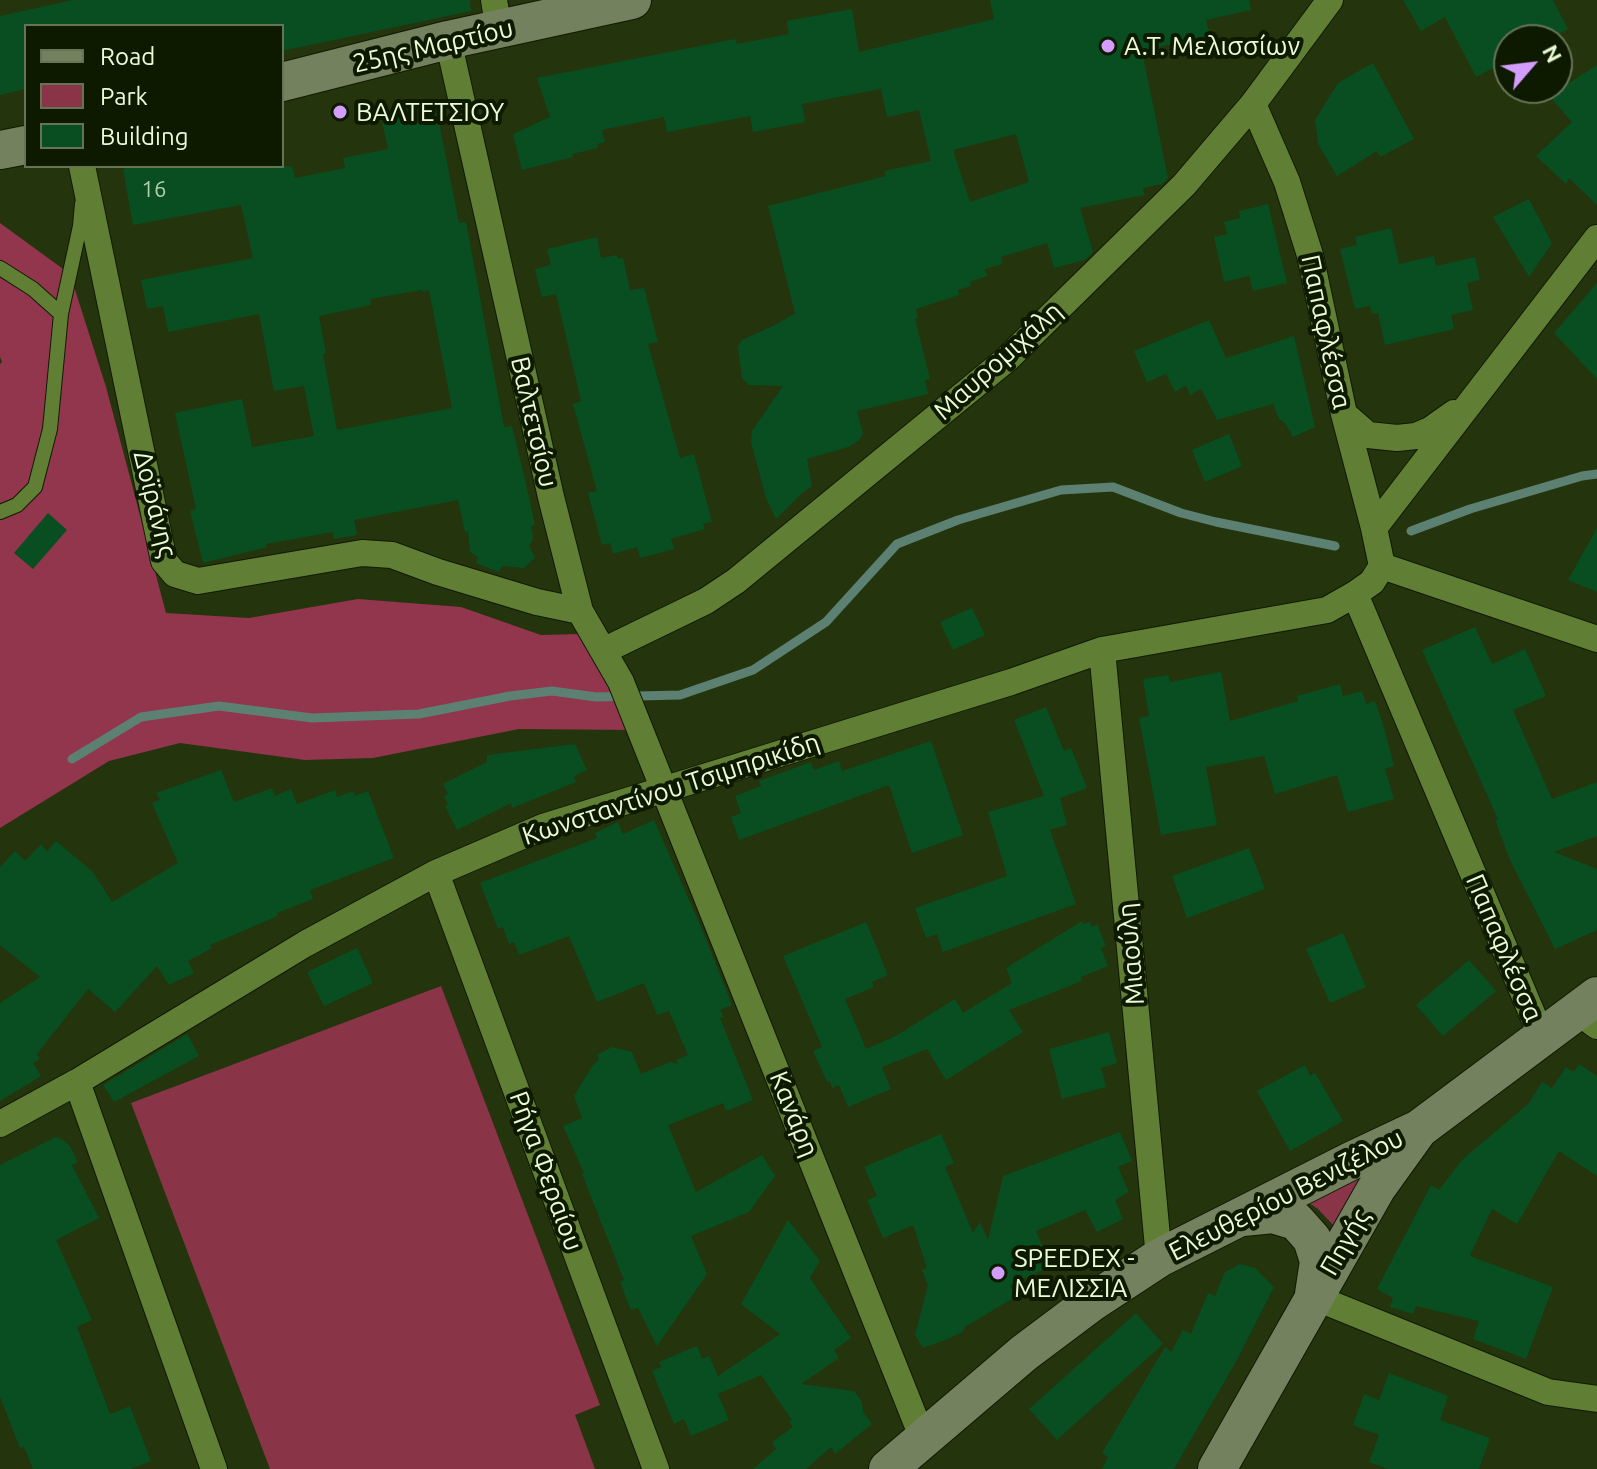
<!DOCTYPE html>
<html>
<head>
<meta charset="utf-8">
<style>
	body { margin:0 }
	#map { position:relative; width:1597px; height:1469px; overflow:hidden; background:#24340d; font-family:Ubuntu,sans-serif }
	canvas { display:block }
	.legend { position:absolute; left:24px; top:24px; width:260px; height:144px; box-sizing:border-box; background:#0e1a00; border:2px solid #667456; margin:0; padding:10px 14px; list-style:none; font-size:24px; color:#e9fcd6 }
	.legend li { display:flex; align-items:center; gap:16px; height:40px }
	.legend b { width:40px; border:2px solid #667456 }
	.north { position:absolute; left:1493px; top:24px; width:80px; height:80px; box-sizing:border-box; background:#0e1a00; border:2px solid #667456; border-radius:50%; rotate:62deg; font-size:22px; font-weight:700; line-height:32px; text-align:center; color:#e9fcd6 }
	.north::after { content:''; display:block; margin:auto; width:28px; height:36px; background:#d29dfd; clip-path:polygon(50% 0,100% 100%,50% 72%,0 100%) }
</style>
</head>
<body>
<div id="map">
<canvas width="1597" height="1469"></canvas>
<ul class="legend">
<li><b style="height:10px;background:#74815e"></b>Road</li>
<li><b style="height:22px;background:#8a3448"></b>Park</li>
<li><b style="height:22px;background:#094e20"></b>Building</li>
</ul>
<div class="north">N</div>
</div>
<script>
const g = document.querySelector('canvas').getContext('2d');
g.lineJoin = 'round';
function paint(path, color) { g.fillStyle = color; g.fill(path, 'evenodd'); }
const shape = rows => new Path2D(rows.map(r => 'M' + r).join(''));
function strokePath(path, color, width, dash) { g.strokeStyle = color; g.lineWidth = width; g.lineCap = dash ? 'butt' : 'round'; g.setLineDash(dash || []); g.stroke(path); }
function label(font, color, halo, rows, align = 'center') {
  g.font = font + ' Ubuntu,sans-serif'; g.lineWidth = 8; g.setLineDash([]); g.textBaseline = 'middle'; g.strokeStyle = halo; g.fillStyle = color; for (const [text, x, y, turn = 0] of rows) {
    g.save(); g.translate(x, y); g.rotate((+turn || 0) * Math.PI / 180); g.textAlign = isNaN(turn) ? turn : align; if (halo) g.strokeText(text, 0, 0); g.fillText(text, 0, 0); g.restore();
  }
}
paint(shape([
	[441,986,600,1405,575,1415,595,1469,270,1469,131,1103],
	[1369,1167,1334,1226,1318,1209,1303,1199]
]), '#8a3448');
paint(shape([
	[0,223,70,274,106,387,166,613,249,618,358,599,461,607,541,635,581,634,633,730,519,729,373,758,305,760,180,743,109,761,0,828,0,364,2,362,0,357]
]), '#91364c');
strokePath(shape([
	[1411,531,1470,509,1582,476,1597,474],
	[72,759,141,717,219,706,312,718,419,714,510,696,552,691,596,697,680,695,753,670,826,622,897,544,958,520,1061,490,1113,487,1181,513,1216,522,1335,546]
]), '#5c8173', 9);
paint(shape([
	[73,0,470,0,471,11,282,51,282,26,26,26,26,89,0,95,0,16],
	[990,0,1249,0,1251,10,1206,20,1210,35,1142,51,1168,178,1162,184,1143,188,1144,195,1080,208,1093,252,1085,260,1054,268,1047,243,1001,257,1002,264,985,269,987,276,970,282,971,286,958,290,959,295,916,309,918,318,915,319,930,379,925,380,928,394,857,411,863,434,858,441,848,447,807,459,812,486,801,494,776,519,766,498,751,442,752,431,783,386,748,385,742,378,738,347,742,340,775,325,795,313,768,206,886,176,884,171,931,161,919,110,887,117,881,89,802,104,805,122,753,132,750,116,667,132,664,117,602,130,605,142,597,144,598,148,572,154,573,157,522,170,513,134,550,117,537,78,735,39,737,44,789,34,787,21,852,9,859,52,994,19],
	[1016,134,1029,182,970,202,953,150],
	[1403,0,1553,0,1568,29,1547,40,1509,40,1509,60,1476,77,1445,17,1421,31],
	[1373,63,1414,139,1380,157,1377,151,1337,176,1318,144,1315,120,1338,83],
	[1597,65,1597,205,1569,178,1566,184,1536,156,1572,122,1549,96],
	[435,102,459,223,466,222,504,427,512,426,527,488,535,525,531,526,533,539,529,545,535,558,524,568,502,566,499,572,476,563,478,557,470,552,468,531,465,532,458,500,354,520,357,535,334,539,333,532,266,544,267,547,203,563,190,511,196,509,175,413,242,399,252,447,314,436,304,386,274,391,259,314,168,332,163,306,147,309,141,280,253,258,241,205,133,225,123,169,138,166,292,166,295,178,345,168,343,158,388,149,380,112],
	[422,290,422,292,429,290,452,408,337,430,323,354,326,353,319,316,371,305,370,299],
	[1529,199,1552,243,1529,277,1493,217],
	[1268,204,1287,283,1253,291,1249,276,1224,282,1214,237,1227,234,1224,222,1240,218,1239,211],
	[1391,228,1399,264,1434,256,1436,266,1475,257,1480,280,1467,283,1473,310,1451,315,1454,329,1385,345,1378,313,1372,314,1370,306,1355,309,1340,249,1357,245,1355,237],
	[597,237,601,258,617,255,618,259,623,258,630,290,644,288,658,342,648,344,680,458,694,454,712,522,703,524,705,529,671,539,674,549,640,558,637,547,613,554,610,543,602,545,588,493,597,491,573,404,581,401,556,294,542,297,535,269,551,265,547,249],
	[1597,283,1597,379,1554,333],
	[1209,320,1226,358,1294,336,1315,427,1293,437,1285,423,1279,419,1273,404,1217,420,1201,389,1190,395,1186,385,1175,392,1166,374,1147,382,1134,351],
	[1229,434,1242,466,1205,482,1192,450],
	[48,513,67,530,33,569,14,553],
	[1597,528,1597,592,1568,580],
	[972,608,985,635,953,650,940,622],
	[1475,627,1492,664,1525,649,1546,696,1513,710,1552,799,1597,782,1597,836,1554,852,1597,869,1597,930,1555,949,1510,860,1495,820,1498,819,1422,650],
	[1221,672,1230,721,1298,701,1297,696,1340,684,1343,696,1362,691,1366,704,1375,701,1383,724,1394,766,1385,769,1394,799,1348,812,1337,775,1275,794,1264,756,1206,767,1217,825,1161,835,1139,718,1149,716,1143,679,1168,675,1170,682],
	[1046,707,1064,751,1071,748,1087,788,1060,798,1067,825,1050,830,1076,904,943,952,937,934,926,938,915,908,1007,876,988,812,1044,796,1014,720],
	[931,741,963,835,912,853,889,785,739,840,731,817,741,813,735,796,761,786,759,781,811,762,814,770,839,761,842,771],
	[575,744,587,770,574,776,576,782,512,808,511,803,457,830,445,806,448,804,444,796,448,794,443,784,487,762,487,755],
	[221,770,234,802,272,788,275,796,291,789,297,804,335,790,337,797,353,791,355,796,368,791,394,858,310,890,313,899,277,913,278,916,210,945,212,948,188,961,194,973,169,985,157,966,115,1012,88,989,37,1054,40,1059,33,1063,41,1076,0,1101,0,1003,40,977,0,945,0,867,15,851,25,861,41,844,47,851,56,841,93,872,112,902,178,863,152,803,160,800,156,793],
	[654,820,704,934,732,1005,720,1010,724,1017,720,1018,753,1100,726,1111,723,1103,668,1125,696,1192,762,1155,775,1176,749,1212,691,1236,707,1274,657,1346,638,1308,631,1310,620,1282,624,1280,582,1174,584,1173,563,1126,582,1118,574,1096,593,1065,599,1060,597,1055,612,1047,632,1052,641,1074,670,1062,678,1064,676,1060,688,1055,669,1011,657,1015,644,983,597,1002,569,936,519,955,514,942,509,944,503,927,498,929,480,883,597,838,595,833,618,822,623,834],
	[1249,848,1265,889,1187,918,1172,876],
	[1082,921,1083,924,1090,922,1092,927,1097,924,1106,946,1101,948,1108,966,1081,977,1082,981,1009,1010,1023,1032,946,1080,927,1049,882,1067,891,1089,848,1107,839,1085,832,1088,830,1081,827,1082,813,1051,822,1047,783,956,866,922,888,975,872,982,874,987,845,999,866,1049,894,1037,955,999,963,1013,1012,983,1006,968],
	[1343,933,1366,987,1330,1003,1306,949],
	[357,948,373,983,324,1006,307,972],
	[1469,960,1496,991,1443,1036,1416,1005],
	[1109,1032,1117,1063,1101,1068,1106,1087,1062,1099,1049,1049],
	[187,1034,199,1056,114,1102,103,1085],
	[1579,1064,1597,1076,1597,1176,1559,1151,1517,1224,1492,1209,1470,1256,1553,1287,1526,1359,1473,1339,1479,1321,1416,1306,1413,1314,1390,1307,1393,1298,1377,1289,1431,1185,1439,1190,1462,1160,1529,1103,1542,1082,1552,1088,1566,1067,1574,1072],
	[1305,1065,1310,1076,1315,1073,1343,1121,1290,1151,1257,1091],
	[1120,1132,1132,1161,1118,1167,1129,1192,1115,1200,1123,1219,1097,1232,1085,1210,1036,1231,1051,1266,1010,1285,1015,1297,965,1327,962,1332,948,1339,923,1348,915,1335,928,1285,922,1270,927,1268,913,1225,883,1238,867,1200,877,1196,864,1167,941,1134,954,1163,945,1167,973,1233,980,1222,988,1240,1003,1176],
	[56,1137,63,1140,70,1146,78,1162,72,1165,99,1218,56,1240,92,1320,77,1327,110,1414,130,1406,151,1461,131,1469,33,1469,24,1447,20,1448,0,1397,0,1165],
	[788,1220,820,1261,810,1278,851,1338,834,1350,839,1358,801,1384,854,1391,862,1402,863,1412,872,1424,835,1454,831,1447,806,1469,753,1469,776,1449,772,1442,793,1427,789,1422,792,1420,761,1375,718,1394,729,1420,691,1436,684,1419,674,1424,652,1371,661,1367,659,1362,697,1346,702,1359,709,1356,718,1376,780,1334,741,1304],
	[1240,1264,1255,1268,1274,1287,1238,1358,1174,1469,1102,1469,1108,1457,1102,1453,1165,1347,1171,1352,1183,1330,1191,1334,1208,1293,1215,1296,1225,1272],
	[1136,1313,1163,1344,1057,1440,1029,1409],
	[1389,1373,1448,1396,1440,1420,1490,1438,1479,1469,1388,1469,1369,1462,1379,1435,1353,1425,1364,1394,1379,1400]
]), '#094e20');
const lane = shape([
	[0,268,33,289,61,314],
	[0,512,17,505,35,487,50,429,61,314,80,226,82,204]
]);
const street = shape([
	[494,0,499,30],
	[448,40,551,497,580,611,621,682,923,1439],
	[1253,104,1287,182,1310,255,1344,414,1374,528,1382,566],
	[82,166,164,561,175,574,198,581,362,553,392,555,438,572,537,602,580,611],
	[1344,414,1368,435,1397,438,1416,436,1430,430,1454,413],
	[1374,528,1597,238],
	[1382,566,1597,639],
	[1355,594,1542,1037],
	[1102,650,1159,1258],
	[603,651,706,601,736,581,1007,359,1184,185,1253,104,1330,0],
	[436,873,656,1469],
	[1577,1011,1597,1026],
	[77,1082,214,1469],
	[0,1124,77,1082,305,944,436,873,543,827,1011,682,1102,650,1327,610,1355,594,1372,582,1382,566],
	[1314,1297,1548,1392,1597,1399]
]);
const secondary = shape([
	[282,82,448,40,632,0],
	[0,150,26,145],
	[1243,1217,1273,1214,1296,1221,1312,1239,1319,1261,1314,1294],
	[888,1469,1024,1353,1092,1302,1159,1258,1351,1161,1419,1129],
	[1217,1469,1376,1189,1419,1129,1597,996]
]);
strokePath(lane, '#101a04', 16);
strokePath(street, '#101a04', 28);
strokePath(secondary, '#101a04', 40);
strokePath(lane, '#607f35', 14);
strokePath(street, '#607f35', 26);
strokePath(secondary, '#74815e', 38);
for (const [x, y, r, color] of [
	[1108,46,8,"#d29dfd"],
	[340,112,8,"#d29dfd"],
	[998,1273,8,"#d29dfd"]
]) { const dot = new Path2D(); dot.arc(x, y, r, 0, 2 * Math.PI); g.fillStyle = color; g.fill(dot); strokePath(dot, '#0e1a00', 3); }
label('22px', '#b1d0a8', null, [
	["16",154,190]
]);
label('26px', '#e9fcd6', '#0e1a00', [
	["25ης Μαρτίου",433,46,-13],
	["Παπαφλέσσα",1326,332,78],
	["Μαυρομιχάλη",998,361,-42],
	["Βαλτετσίου",534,422,77],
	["Δοϊράνης",155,504,76],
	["Κωνσταντίνου Τσιμπρικίδη",671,789,-18],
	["Παπαφλέσσα",1504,948,67],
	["Μιαούλη",1131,954,-95],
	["Κανάρη",794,1114,68],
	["Ρήγα Φεραίου",546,1171,70],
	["Ελευθερίου Βενιζέλου",1286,1195,-27],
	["Πηγής",1345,1242,-60]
]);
label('26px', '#e9fcd6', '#0e1a00', [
	["Α.Τ. Μελισσίων",1124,46],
	["ΒΑΛΤΕΤΣΙΟΥ",356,112],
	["SPEEDEX -",1014,1258],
	["ΜΕΛΙΣΣΙΑ",1014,1288]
], 'left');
</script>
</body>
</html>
